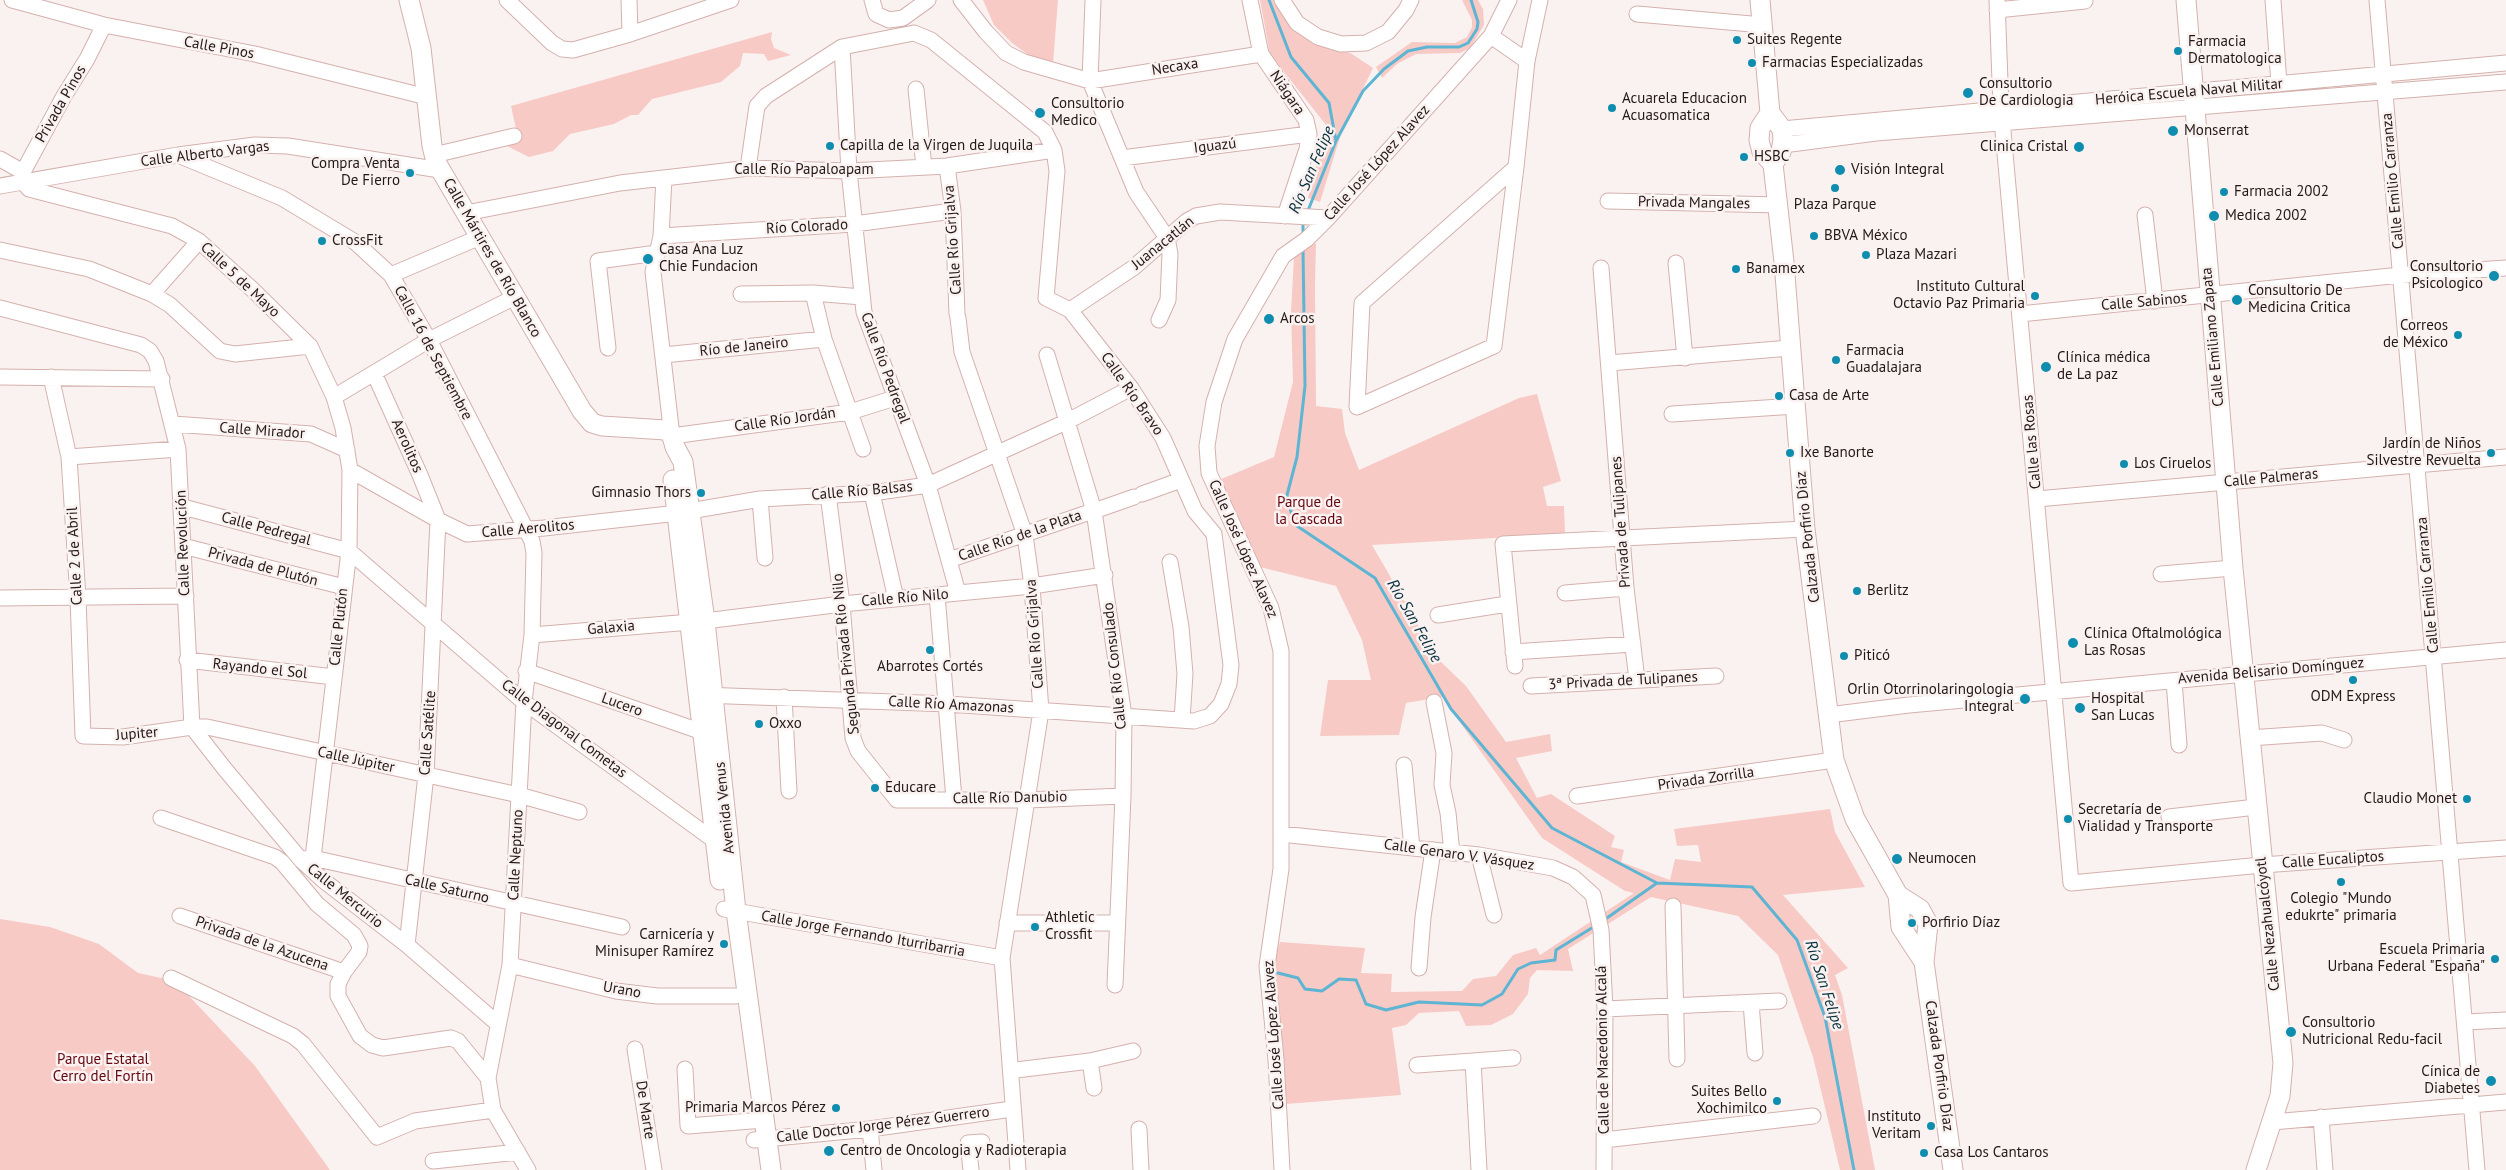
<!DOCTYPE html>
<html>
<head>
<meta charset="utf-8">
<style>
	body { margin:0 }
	canvas { display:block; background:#faf2f1 }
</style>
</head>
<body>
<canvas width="2506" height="1170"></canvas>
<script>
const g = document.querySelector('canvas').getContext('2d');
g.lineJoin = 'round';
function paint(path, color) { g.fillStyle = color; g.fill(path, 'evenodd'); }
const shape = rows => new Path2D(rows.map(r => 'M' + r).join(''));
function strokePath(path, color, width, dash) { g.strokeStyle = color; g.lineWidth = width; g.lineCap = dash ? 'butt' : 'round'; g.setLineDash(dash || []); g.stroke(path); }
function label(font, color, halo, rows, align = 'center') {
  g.font = font + ' "PT Sans",sans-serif'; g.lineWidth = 5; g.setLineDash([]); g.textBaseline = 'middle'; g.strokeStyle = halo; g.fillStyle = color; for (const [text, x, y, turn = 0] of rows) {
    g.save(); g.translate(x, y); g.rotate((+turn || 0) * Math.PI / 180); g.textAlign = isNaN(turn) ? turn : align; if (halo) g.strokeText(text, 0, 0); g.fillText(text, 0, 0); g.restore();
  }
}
paint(shape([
	[983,0,1058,0,1053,63,1030,56,1012,43,994,25],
	[1260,0,1276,0,1281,13,1301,34,1352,54,1373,68,1341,134,1320,202,1308,198,1326,125,1270,54],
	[1462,0,1478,0,1483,9,1484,25,1470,48,1460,53,1416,54,1397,64,1382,78,1376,67,1412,42,1455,43,1467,37,1472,27,1472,20],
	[772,32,771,39,774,48,791,55,768,61,764,54,743,53,740,66,721,82,652,99,638,115,631,115,614,124,570,134,553,151,529,157,507,146,519,143,511,106],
	[1316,243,1315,285,1316,406,1342,409,1345,433,1359,470,1519,398,1537,394,1561,481,1543,487,1547,506,1564,506,1565,534,1372,545,1438,659,1466,686,1506,742,1550,734,1552,751,1516,758,1537,798,1551,794,1615,836,1611,847,1624,850,1621,862,1670,880,1675,859,1701,862,1698,845,1677,846,1674,829,1830,809,1835,832,1865,887,1783,895,1848,968,1835,975,1842,995,1875,1170,1840,1170,1813,1057,1778,955,1738,916,1651,897,1568,949,1573,971,1537,970,1530,978,1528,994,1513,1014,1491,1025,1466,1026,1459,1011,1419,1013,1406,1025,1392,1028,1401,1095,1286,1104,1269,973,1280,942,1365,948,1361,973,1392,974,1391,992,1462,991,1473,979,1496,976,1513,955,1536,948,1540,955,1634,893,1625,891,1542,838,1442,697,1406,703,1399,735,1320,736,1328,680,1371,680,1362,640,1336,586,1260,567,1219,480,1274,457,1293,382,1291,312,1294,257],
	[0,919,50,927,99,944,138,973,175,981,255,1066,330,1170,0,1170]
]), '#f8cac5');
strokePath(shape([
	[1269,0,1291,57,1329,103,1336,141],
	[1307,213,1336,141,1363,91,1384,69,1408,51,1427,47,1459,47,1468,43,1477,29,1478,22,1471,0],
	[1303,235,1303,221],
	[1303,249,1305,386,1297,457,1287,495,1294,524,1375,578,1451,709,1552,828,1657,883,1752,887,1797,940,1825,1017,1854,1170],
	[1604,920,1657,883],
	[1278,973,1298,978,1305,989,1322,991,1339,979,1356,980,1366,1004,1386,1010,1419,1002,1482,1005,1502,994,1518,969,1531,963,1555,960,1556,950,1595,926]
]), '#5db5d3', 3);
const minor = shape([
	[12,0,104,25,255,54,427,97],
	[507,0,552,43,562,49,573,50,630,34,731,0],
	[629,0,630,34],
	[872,0,876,14,889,20,903,18,928,0],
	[961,0,986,32,1006,53,1024,62,1090,81,1261,54],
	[1093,0,1090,81,1136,192,1167,238,1170,254,1168,300,1159,320],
	[1250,0,1261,54,1306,120,1309,134,1307,149,1285,216],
	[1282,0,1297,23,1318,37,1341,44,1366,43,1388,32,1406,10,1411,0],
	[1997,0,2001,109,2071,883,2262,865,2506,848],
	[2273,0,2279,84],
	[2377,0,2477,1170],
	[1997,10,2085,1],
	[1637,14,1763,25],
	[1491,36,1527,61],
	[842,47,849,171,864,312,928,485,958,593],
	[916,89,924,167],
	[1782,129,2506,63],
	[1783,145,1876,133,2506,82],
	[178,155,282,198,355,242,391,275,429,340,532,541,534,553,532,635,524,702,510,965,488,1078,493,1110,528,1170],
	[434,155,514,136],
	[1122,158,1309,134],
	[0,159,23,172],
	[947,166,953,211,957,314],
	[1516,167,1362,303,1357,407,1494,346,1516,167,1527,61,1540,0],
	[664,178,661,236,653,272,672,436,850,412,895,398],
	[24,183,29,189,172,226,199,241,253,290,310,346,334,397,343,428,350,470,349,551,313,858],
	[24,183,23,172,64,96,87,59,104,25],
	[0,186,178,155,255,145,288,146,440,170],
	[1608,201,1779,205],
	[466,213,620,183,725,171,748,168,849,171,947,166,1054,150],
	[2145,215,2155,301],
	[661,236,854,224,953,211],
	[0,250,89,269,152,294,170,305,220,351,235,354,310,346],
	[1676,263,1685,358],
	[1601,268,1626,588,1637,680],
	[391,275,480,237],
	[813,293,824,339,863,449],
	[152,294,199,241],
	[741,294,813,293,862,297],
	[0,308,141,345,150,351,156,361,178,449,192,727],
	[1070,310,1133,268,1187,221,1196,216,1220,212,1328,218],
	[2020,314,2401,275,2506,268],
	[958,318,962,352,1025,535,1032,586,1041,711,1002,958,1018,1170],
	[608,348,598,261,657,253],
	[663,355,824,339],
	[1047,355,1094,511,1124,716,1123,796,1115,985],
	[1609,363,1790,348],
	[374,373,420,475,438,520,426,775,407,945],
	[0,377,162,379],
	[51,377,69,457,78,598,83,736,123,737,192,727,207,727,519,795,579,812],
	[334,397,429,340,515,297],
	[1672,414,1796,406],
	[173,424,311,434,347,450],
	[69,457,178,449],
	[350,470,438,520,467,534,544,528,678,513,760,499,872,493,928,485,1068,421,1131,388],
	[872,493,896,599],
	[828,494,842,604,853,738,858,751,897,800,1027,800,1123,796],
	[1142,494,1181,480],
	[760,499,765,558],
	[2037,499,2506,457],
	[183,507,349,551,524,702,715,841],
	[1094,511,1134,497],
	[183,546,344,587],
	[949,560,1090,512],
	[1170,562,1181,627,1185,674,1182,720],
	[2161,574,2233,568],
	[1565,593,1626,588],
	[937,595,954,799],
	[0,598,186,596],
	[1438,615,1507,604],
	[705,621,842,604,1032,586,1105,575],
	[532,635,691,622],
	[1513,652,1633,644],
	[187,660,334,677],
	[1515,666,1503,544,1805,529],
	[526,671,711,735],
	[2174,681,2179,745],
	[1531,686,1716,676],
	[702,695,948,704,1194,721,1210,716,1221,704,1229,684,1231,665,1214,534,1195,511,1163,438,1131,388,1070,310,1046,298,1057,171,1054,150,1045,132,931,40,914,33,842,47,766,96,757,106,748,168],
	[784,697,789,791],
	[1434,702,1444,753,1442,785,1448,813,1452,853],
	[1828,715,1909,705,2506,650],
	[192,727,224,768,301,860,323,880,407,945,498,1024],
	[2249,738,2322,733,2344,740],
	[1404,765,1412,848],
	[1577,796,1834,760],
	[2169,817,2256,807],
	[161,818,275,857,282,862,317,904,354,935,360,946,359,952,344,972,338,984,338,996,360,1036,372,1045,383,1048,451,1038,458,1041,488,1078],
	[1281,834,1479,855,1553,868,1573,877,1593,895,1601,930,1605,1009,1604,1170],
	[1479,855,1494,915],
	[303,859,313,858,622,927],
	[1673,906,1677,1059],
	[724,909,1002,958],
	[180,916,344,972],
	[1007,923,1116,923],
	[510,965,616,991,657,996,736,996],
	[1419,968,1423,917,1433,850],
	[171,978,293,1036,303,1044,377,1137,415,1121,493,1110],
	[1751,1003,1755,1053],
	[1605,1009,1779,1001],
	[2465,1022,2506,1020],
	[635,1049,654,1170],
	[1090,1061,1133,1051],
	[1473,1061,1513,1058],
	[1417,1065,1473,1061,1479,1170],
	[685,1069,688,1126,764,1120],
	[1016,1070,1090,1061,1094,1088],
	[2321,1117,2325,1170],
	[2272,1122,2506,1102],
	[870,1129,874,1170],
	[1139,1129,1141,1170],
	[754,1140,870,1129,1012,1109],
	[1604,1140,1813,1116],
	[433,1161,518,1152],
	[971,1170,968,1143,982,1142],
	[1282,1170,1276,1060,1267,966,1281,869,1281,651,1271,608,1209,473,1207,446,1214,402,1235,339,1283,256,1307,239,1328,218,1491,36,1509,0]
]);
const major = shape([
	[409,0,421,48,432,146,436,162,582,411,592,423,602,426,666,430,672,436,675,447,683,462,705,621,736,911,771,1170],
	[1760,0,1770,113],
	[2186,0,2233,568,2283,1063,2280,1096,2256,1170],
	[1770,113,1760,128,1759,140,1762,152,1773,164],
	[1770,113,1782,129,1783,139,1781,152,1773,164],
	[1773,164,1784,262,1805,529,1834,760,1855,819,1898,895,1920,909,1928,924,1924,962,1953,1170],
	[673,480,720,880],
	[1898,895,1901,927,1924,962]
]);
strokePath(minor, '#d4b1ad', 17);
strokePath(major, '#d4b1ad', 21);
strokePath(minor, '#fff', 15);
strokePath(major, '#fff', 19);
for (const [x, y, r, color] of [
	[1737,40,5,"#0e8dae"],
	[2178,51,5,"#0e8dae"],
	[1752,63,5,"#0e8dae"],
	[1968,93,6,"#0e8dae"],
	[1612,108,5,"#0e8dae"],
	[1040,113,6,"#0e8dae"],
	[2173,131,6,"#0e8dae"],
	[830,146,5,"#0e8dae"],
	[2079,147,6,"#0e8dae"],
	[1744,157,5,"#0e8dae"],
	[1840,170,6,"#0e8dae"],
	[410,173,5,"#0e8dae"],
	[1835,188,5,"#0e8dae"],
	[2224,192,5,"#0e8dae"],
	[2214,216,6,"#0e8dae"],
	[1814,236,5,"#0e8dae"],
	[322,241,5,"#0e8dae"],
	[1866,255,5,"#0e8dae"],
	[648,259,6,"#0e8dae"],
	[1736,269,5,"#0e8dae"],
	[2494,276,6,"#0e8dae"],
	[2035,296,5,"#0e8dae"],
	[2237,300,6,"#0e8dae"],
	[1269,319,6,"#0e8dae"],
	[2458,335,5,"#0e8dae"],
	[1836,360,5,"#0e8dae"],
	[2046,367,6,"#0e8dae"],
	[1779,396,5,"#0e8dae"],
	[1790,453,5,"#0e8dae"],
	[2491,453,5,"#0e8dae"],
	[2124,464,5,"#0e8dae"],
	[701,493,5,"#0e8dae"],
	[1857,591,5,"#0e8dae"],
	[2073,643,6,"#0e8dae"],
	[930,650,5,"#0e8dae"],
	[1844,656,5,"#0e8dae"],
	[2353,680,5,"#0e8dae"],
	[2025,699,6,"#0e8dae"],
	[2080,708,6,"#0e8dae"],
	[759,724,5,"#0e8dae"],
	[875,788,5,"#0e8dae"],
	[2467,799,5,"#0e8dae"],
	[2068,819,5,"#0e8dae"],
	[1897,859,6,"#0e8dae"],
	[2341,882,5,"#0e8dae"],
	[1912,923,5,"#0e8dae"],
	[1035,927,5,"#0e8dae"],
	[724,944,5,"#0e8dae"],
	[2495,959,5,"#0e8dae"],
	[2291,1032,6,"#0e8dae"],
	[2491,1081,6,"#0e8dae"],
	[1777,1101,5,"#0e8dae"],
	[836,1108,5,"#0e8dae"],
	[1931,1126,5,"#0e8dae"],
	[829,1151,6,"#0e8dae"],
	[1924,1153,5,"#0e8dae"]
]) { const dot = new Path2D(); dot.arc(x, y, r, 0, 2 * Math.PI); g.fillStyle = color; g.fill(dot); strokePath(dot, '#faf2f1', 2); }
label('15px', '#241816', '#faf2f1', [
	["Suites Regente",1747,40],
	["Farmacia",2188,42],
	["Dermatologica",2188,59],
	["Farmacias Especializadas",1762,63],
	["Consultorio",1979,84],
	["De Cardiologia",1979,101],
	["Acuarela Educacion",1622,99],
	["Acuasomatica",1622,116],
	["Consultorio",1051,104],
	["Medico",1051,121],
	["Monserrat",2184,131],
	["Capilla de la Virgen de Juquila",840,146],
	["Clinica Cristal",2068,147,"right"],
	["HSBC",1754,157],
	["Compra Venta",400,164,"right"],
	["De Fierro",400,181,"right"],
	["Visión Integral",1851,170],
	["Farmacia 2002",2234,192],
	["Plaza Parque",1835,205,"center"],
	["Medica 2002",2225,216],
	["BBVA México",1824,236],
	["CrossFit",332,241],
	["Casa Ana Luz",659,250],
	["Chie Fundacion",659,267],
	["Plaza Mazari",1876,255],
	["Consultorio",2483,267,"right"],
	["Psicologico",2483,284,"right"],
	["Banamex",1746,269],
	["Instituto Cultural",2025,287,"right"],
	["Octavio Paz Primaria",2025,304,"right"],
	["Consultorio De",2248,291],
	["Medicina Critica",2248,308],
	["Arcos",1280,319],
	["Correos",2448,326,"right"],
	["de México",2448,343,"right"],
	["Farmacia",1846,351],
	["Guadalajara",1846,368],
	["Clínica médica",2057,358],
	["de La paz",2057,375],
	["Casa de Arte",1789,396],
	["Jardín de Niños",2481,444,"right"],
	["Silvestre Revuelta",2481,461,"right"],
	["Ixe Banorte",1800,453],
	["Los Ciruelos",2134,464],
	["Gimnasio Thors",691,493,"right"],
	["Berlitz",1867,591],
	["Clínica Oftalmológica",2084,634],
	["Las Rosas",2084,651],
	["Piticó",1854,656],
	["Abarrotes Cortés",930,667,"center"],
	["Orlin Otorrinolaringologia",2014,690,"right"],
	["Integral",2014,707,"right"],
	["ODM Express",2353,697,"center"],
	["Hospital",2091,699],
	["San Lucas",2091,716],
	["Oxxo",769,724],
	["Educare",885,788],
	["Claudio Monet",2457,799,"right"],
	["Secretaría de",2078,810],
	["Vialidad y Transporte",2078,827],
	["Neumocen",1908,859],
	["Colegio \"Mundo",2341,899,"center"],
	["edukrte\" primaria",2341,916,"center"],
	["Athletic",1045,918],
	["Crossfit",1045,935],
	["Porfirio Díaz",1922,923],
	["Carnicería y",714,935,"right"],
	["Minisuper Ramírez",714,952,"right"],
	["Escuela Primaria",2485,950,"right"],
	["Urbana Federal \"España\"",2485,967,"right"],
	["Consultorio",2302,1023],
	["Nutricional Redu-facil",2302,1040],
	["Cínica de",2480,1072,"right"],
	["Diabetes",2480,1089,"right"],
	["Suites Bello",1767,1092,"right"],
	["Xochimilco",1767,1109,"right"],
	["Primaria Marcos Pérez",826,1108,"right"],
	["Instituto",1921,1117,"right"],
	["Veritam",1921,1134,"right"],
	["Centro de Oncologia y Radioterapia",840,1151],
	["Casa Los Cantaros",1934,1153]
], 'left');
label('15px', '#241816', '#faf2f1', [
	["Calle Pinos",219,48,10],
	["Necaxa",1175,67,-9],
	["Heróica Escuela Naval Militar",2189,92,-5],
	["Niágara",1287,93,56],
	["Privada Pinos",61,104,-60],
	["Iguazú",1215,146,-7],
	["Calle Alberto Vargas",205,154,-7],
	["Calle José López Alavez",1377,163,-48],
	["Calle Río Papaloapam",804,170],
	["Calle Emilio Carranza",2393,181,-95],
	["Privada Mangales",1694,203,1],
	["Río Colorado",807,227,-3],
	["Calle Río Grijalva",953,240,-94],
	["Juanacatlán",1163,243,-39],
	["Calle Mártires de Río Blanco",492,258,60],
	["Calle 5 de Mayo",240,280,43],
	["Calle Sabinos",2144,302,-5],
	["Calle Emiliano Zapata",2213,337,-95],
	["Río de Janeiro",744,347,-6],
	["Calle 16 de Septiembre",433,353,62],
	["Calle Río Pedregal",885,368,70],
	["Calle Río Bravo",1132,394,55],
	["Calle Río Jordán",785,420,-8],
	["Calle Mirador",262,431,4],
	["Calle las Rosas",2032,442,-95],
	["Aerolitos",407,446,66],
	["Calle Palmeras",2271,478,-5],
	["Calle Río Balsas",862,491,-5],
	["Privada de Tulipanes",1621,522,-94],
	["Calle Pedregal",266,529,15],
	["Calle Aerolitos",528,529,-5],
	["Calle Río de la Plata",1020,536,-19],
	["Calzada Porfirio Díaz",1808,537,-96],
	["Calle Revolución",183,543,-92],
	["Calle José López Alavez",1243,549,66],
	["Calle 2 de Abril",75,556,-93],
	["Privada de Plutón",263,567,15],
	["Calle Emilio Carranza",2428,585,-95],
	["Calle Río Nilo",905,598,-5],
	["Calle Plutón",339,627,-84],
	["Galaxia",611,628,-5],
	["Calle Río Grijalva",1035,634,-94],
	["Segunda Privada Río Nilo",846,654,-96],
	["Calle Río Consulado",1115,666,-96],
	["Rayando el Sol",260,669,6],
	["Avenida Belisario Domínguez",2271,671,-5],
	["3ª Privada de Tulipanes",1623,681,-3],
	["Lucero",622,705,20],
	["Calle Río Amazonas",951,705,3],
	["Calle Diagonal Cometas",564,729,37],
	["Calle Satélite",428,733,-86],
	["Jupiter",137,734,-5],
	["Calle Júpiter",356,760,12],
	["Privada Zorrilla",1706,779,-8],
	["Calle Río Danubio",1010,798,-1],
	["Avenida Venus",725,808,-96],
	["Calle Neptuno",516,855,-87],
	["Calle Genaro V. Vásquez",1459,855,8],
	["Calle Eucaliptos",2333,860,-4],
	["Calle Saturno",447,889,13],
	["Calle Mercurio",345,896,39],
	["Calle Nezahualcóyotl",2268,924,-96],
	["Calle Jorge Fernando Iturribarria",863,934,10],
	["Privada de la Azucena",262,944,19],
	["Urano",622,990,10],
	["Calle José López Alavez",1274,1035,-94],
	["Calle de Macedonio Alcalá",1603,1050,-91],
	["Calzada Porfirio Díaz",1939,1066,82],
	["De Marte",645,1110,81],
	["Calle Doctor Jorge Pérez Guerrero",883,1125,-7]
]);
label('15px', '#65060f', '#faf2f1', [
	["Parque de",1309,503],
	["la Cascada",1309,520],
	["Parque Estatal",103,1060],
	["Cerro del Fortín",103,1077]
]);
label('italic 16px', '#042f3c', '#faf2f1', [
	["Río San Felipe",1312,170,-67],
	["Río San Felipe",1414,621,60],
	["Río San Felipe",1824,985,72]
]);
</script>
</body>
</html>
